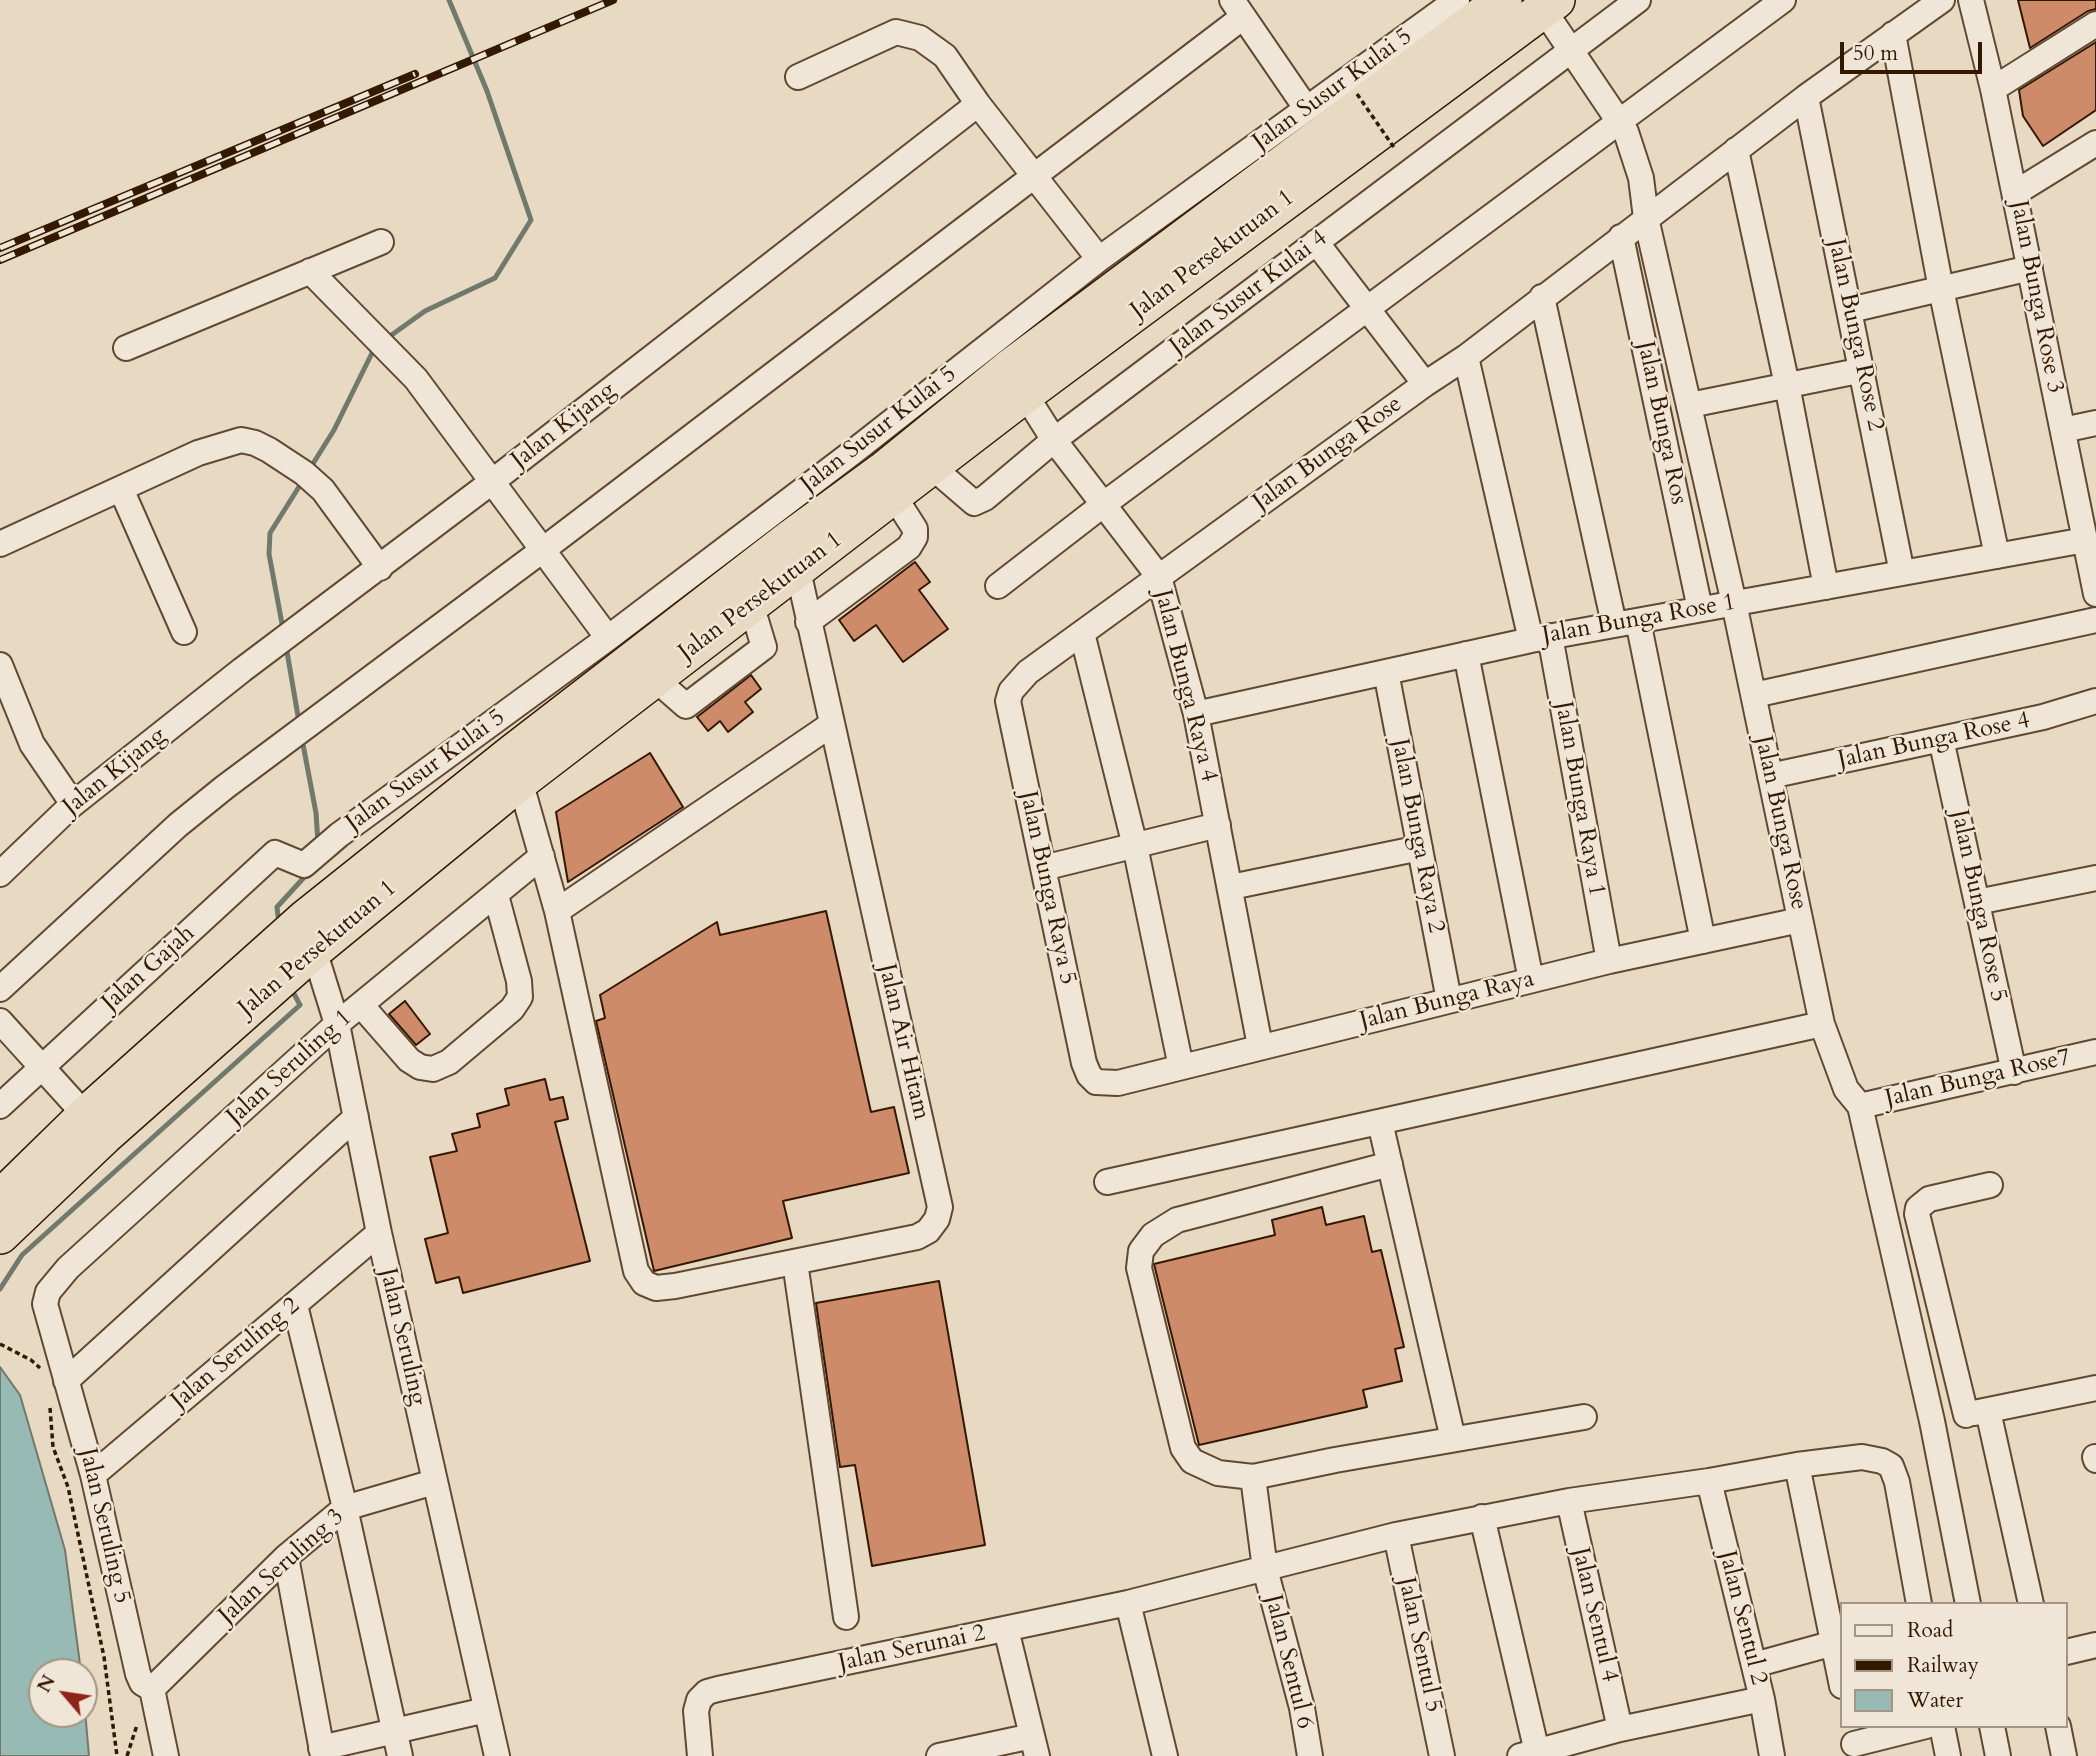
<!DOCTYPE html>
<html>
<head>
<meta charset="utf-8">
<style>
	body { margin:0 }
	#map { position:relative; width:2096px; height:1756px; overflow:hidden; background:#e8d9c2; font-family:Cardo,serif }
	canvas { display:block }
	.legend { position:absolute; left:1840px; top:1602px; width:228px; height:126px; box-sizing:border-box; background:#f0e6d7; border:2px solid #a49481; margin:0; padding:9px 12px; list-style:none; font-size:21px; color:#321900 }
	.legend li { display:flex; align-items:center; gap:14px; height:35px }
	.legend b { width:35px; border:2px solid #a49481 }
	.north { position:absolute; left:28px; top:1658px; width:70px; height:70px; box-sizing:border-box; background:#f0e6d7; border:2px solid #a49481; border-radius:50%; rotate:299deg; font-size:19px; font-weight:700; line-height:28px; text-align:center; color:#321900 }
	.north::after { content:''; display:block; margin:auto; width:24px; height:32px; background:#8f2418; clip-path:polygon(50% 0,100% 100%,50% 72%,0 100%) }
	.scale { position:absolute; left:1840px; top:42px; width:142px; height:32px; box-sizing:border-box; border:4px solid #321900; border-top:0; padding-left:9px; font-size:21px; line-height:24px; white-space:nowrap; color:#321900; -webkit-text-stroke:5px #f0e6d7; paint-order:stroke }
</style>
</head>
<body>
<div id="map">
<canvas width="2096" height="1756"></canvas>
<ul class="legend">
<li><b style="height:9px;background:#f0e6d7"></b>Road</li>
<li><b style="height:9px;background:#321900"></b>Railway</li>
<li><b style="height:19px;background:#97bab5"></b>Water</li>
</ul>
<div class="north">N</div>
<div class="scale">50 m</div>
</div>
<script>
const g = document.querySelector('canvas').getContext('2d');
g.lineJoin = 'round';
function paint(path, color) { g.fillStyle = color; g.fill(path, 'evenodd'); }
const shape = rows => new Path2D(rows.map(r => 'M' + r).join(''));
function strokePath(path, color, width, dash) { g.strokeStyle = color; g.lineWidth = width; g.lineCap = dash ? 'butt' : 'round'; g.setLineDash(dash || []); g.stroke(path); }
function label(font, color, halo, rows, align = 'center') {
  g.font = font + ' Cardo,serif'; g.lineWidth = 5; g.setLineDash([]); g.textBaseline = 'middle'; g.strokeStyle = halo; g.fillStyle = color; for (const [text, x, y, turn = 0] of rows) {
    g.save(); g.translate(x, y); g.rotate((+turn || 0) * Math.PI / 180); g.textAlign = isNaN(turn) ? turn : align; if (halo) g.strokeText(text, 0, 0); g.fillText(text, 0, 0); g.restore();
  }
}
const water = shape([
	[0,1367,20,1395,65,1550,81,1672,42,1672,42,1714,84,1714,84,1699,89,1756,0,1756,0,1367]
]);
paint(water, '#97bab5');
strokePath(water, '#6f7a6d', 2);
strokePath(shape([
	[386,339,425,311,495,278,531,220,487,91,449,0],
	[309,470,334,430,375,347],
	[283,629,269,554,270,533,302,482],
	[286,646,299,722],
	[302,739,316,813,318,843],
	[278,916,277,907,309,872],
	[0,1289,22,1255,300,1005,293,992]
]), '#6f7a6d', 5);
const building = shape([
	[2018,0,2096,0,2096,9,2088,11,2030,48,2018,0],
	[2096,42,2096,110,2043,146,2023,116,2019,90,2096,42],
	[915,562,930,582,919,590,948,629,903,662,876,625,854,641,839,620,915,562],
	[751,675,761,689,745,702,753,712,728,732,720,721,708,731,697,717,751,675],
	[650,753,683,807,568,882,556,812,650,753],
	[826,911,871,1112,894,1107,909,1173,783,1201,792,1238,654,1271,596,1021,605,1018,600,995,717,922,720,935,826,911],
	[405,1001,430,1034,416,1045,389,1014,405,1001],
	[545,1079,550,1100,563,1097,568,1119,555,1122,590,1261,463,1293,459,1277,436,1283,425,1239,448,1233,430,1157,457,1151,452,1134,480,1127,477,1114,509,1105,505,1089,545,1079],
	[1322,1207,1326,1225,1364,1216,1372,1252,1381,1250,1404,1347,1395,1349,1402,1381,1363,1390,1367,1407,1199,1445,1154,1264,1275,1235,1272,1220,1322,1207],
	[939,1281,985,1545,872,1566,855,1465,840,1467,816,1303,939,1281]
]);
paint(building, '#ce8b69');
strokePath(building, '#321900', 2);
const minor = shape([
	[1232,0,1306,108],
	[1537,0,1626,132,1641,178,1646,218,1734,603,1822,1024,1846,1089,1860,1106,1932,1421,1968,1604],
	[1971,0,1993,89,2096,594],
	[1893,34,1941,289,1997,556],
	[798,77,896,32,920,38,945,56,978,104,1099,259],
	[1993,89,2096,24],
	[1806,97,1902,573],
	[1736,150,1787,385,1826,587],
	[2015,193,2096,143],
	[1621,237,1700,609],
	[1316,242,1425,384],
	[310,271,416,379,608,638],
	[1542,297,1614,624],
	[1850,310,2030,268],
	[126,348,381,242],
	[1466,357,1531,640],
	[1018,383,1054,440,1159,577,1196,714,1260,1046],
	[1690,405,1863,370],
	[2063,430,2096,423],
	[931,466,974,503,985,498,1054,440,1638,0],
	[121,489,184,632],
	[0,544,198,453,241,440,255,443,269,450,304,473,323,490,380,568],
	[998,586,1104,504,1783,0],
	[1638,621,1703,941],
	[808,622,909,547,915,537,915,529,894,496],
	[1082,633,1135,846,1181,1067],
	[1550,636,1609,961],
	[1466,654,1531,980],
	[0,665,32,744,73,804],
	[1386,672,1449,1000],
	[654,678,686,706,764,647,751,604],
	[1754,695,2096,620],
	[1196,714,1531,640,2085,540],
	[1941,739,2014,1072],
	[517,770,557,911,636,1271,644,1283,656,1288,675,1286,917,1237,928,1231,937,1219,940,1207,795,557],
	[1770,776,2043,717,2096,701],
	[1043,868,1218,825],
	[0,874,73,804,242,670,493,481,978,104],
	[1231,887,1420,848],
	[1977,902,2096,878],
	[557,911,832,724],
	[1800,920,1609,961,1118,1083,1096,1082,1089,1075,1084,1063,1008,701,1011,691,1028,672,1425,384,1466,357,1806,97,1942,0],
	[310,937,337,1024,379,1233,497,1756],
	[0,989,178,825,225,787,544,549,1243,17],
	[361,1005,409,1060,420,1067,433,1069,449,1062,512,1009,520,997,519,981,496,895],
	[0,1021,96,1127],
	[0,1106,275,853,304,865,339,835,608,638,853,452,1099,259,1457,0],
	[1860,1106,2096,1052],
	[1380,1122,1453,1439],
	[1107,1182,1822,1024],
	[795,1262,846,1617],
	[295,1305,345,1508,400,1756],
	[66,1381,356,1117],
	[1988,1411,2031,1604],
	[1974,1413,2096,1388],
	[1966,1415,1917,1214,1918,1208,1929,1199,1990,1185],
	[2095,1457,2096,1460],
	[1797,1465,1842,1686],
	[93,1475,379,1233],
	[1253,1477,1218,1473,1192,1461,1183,1448,1139,1268,1141,1251,1153,1235,1177,1220,1390,1164],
	[1709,1481,1762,1699,1772,1756],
	[1569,1501,1620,1729],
	[1482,1517,1537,1752],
	[1396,1535,1442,1756],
	[286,1557,323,1756],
	[1128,1603,1165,1756],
	[1006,1629,1037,1756],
	[2066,1652,2096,1645],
	[1754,1665,1834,1643],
	[152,1689,286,1557,345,1508,434,1482],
	[1942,1726,1948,1756],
	[1992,1726,1998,1756],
	[2058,1726,2064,1756],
	[1854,1744,1926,1726],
	[321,1748,486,1710],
	[166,1756,152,1689,142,1683,138,1674,93,1475,45,1304,48,1292,68,1268,337,1024,542,856],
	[700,1756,696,1711,699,1700,707,1692,718,1689,1128,1603,1396,1535,1569,1501,1709,1481,1797,1465,1862,1457,1882,1461,1891,1466,1897,1482,1919,1604],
	[939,1756,1032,1736],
	[1310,1756,1302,1708,1265,1569,1253,1477,1335,1460,1584,1417],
	[1520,1756,1620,1729,1762,1699]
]);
const highway = shape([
	[0,1199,86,1115,305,919,513,753,789,540,883,471,1010,368,1503,0],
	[0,1235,104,1136,314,950,519,782,1025,394,1556,0]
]);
strokePath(minor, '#604930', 28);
strokePath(highway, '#321900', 40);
strokePath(shape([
	[0,1344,31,1360,40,1368],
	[50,1408,53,1447,68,1487,104,1657,117,1756],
	[127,1756,137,1725]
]), '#321900', 3.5, [5, 3.5]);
strokePath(minor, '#f0e6d7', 24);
strokePath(highway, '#e8d9c2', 37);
const rail = shape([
	[0,248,415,74],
	[0,260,613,0]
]);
strokePath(rail, '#321900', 8);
strokePath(rail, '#f0e6d7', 5, [16]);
strokePath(shape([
	[1357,94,1395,149]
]), '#321900', 3.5, [5, 3.5]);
label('24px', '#321900', '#f0e6d7', [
	["Jalan Susur Kulai 5",1333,90,-36],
	["Jalan Persekutuan 1",1213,255,-37],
	["Jalan Susur Kulai 4",1249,293,-37],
	["Jalan Bunga Rose 3",2036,297,79],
	["Jalan Bunga Rose 2",1855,335,78],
	["Jalan Bunga Ros",1661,423,78],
	["Jalan Kijang",564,426,-38],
	["Jalan Susur Kulai 5",879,430,-38],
	["Jalan Bunga Rose",1328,454,-36],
	["Jalan Persekutuan 1",761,597,-37],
	["Jalan Bunga Rose 1",1639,620,-10],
	["Jalan Bunga Raya 4",1185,686,76],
	["Jalan Bunga Rose 4",1934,741,-12],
	["Jalan Susur Kulai 5",426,771,-36],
	["Jalan Kijang",115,772,-39],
	["Jalan Bunga Raya 1",1579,799,80],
	["Jalan Bunga Rose",1780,823,78],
	["Jalan Bunga Raya 2",1417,836,79],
	["Jalan Bunga Raya 5",1047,888,78],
	["Jalan Bunga Rose 5",1978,906,78],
	["Jalan Persekutuan 1",318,949,-40],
	["Jalan Gajah",149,969,-42],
	["Jalan Bunga Raya",1447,1001,-14],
	["Jalan Air Hitam",903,1042,77],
	["Jalan Seruling 1",290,1068,-42],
	["Jalan Bunga Rose7",1978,1079,-13],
	["Jalan Seruling",402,1337,77],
	["Jalan Seruling 2",236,1354,-40],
	["Jalan Seruling 5",104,1526,77],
	["Jalan Seruling 3",282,1567,-42],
	["Jalan Sentul 4",1594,1615,77],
	["Jalan Sentul 2",1742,1618,76],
	["Jalan Sentul 5",1419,1645,78],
	["Jalan Serunai 2",912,1649,-12],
	["Jalan Sentul 6",1288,1662,76]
]);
</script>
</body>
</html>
